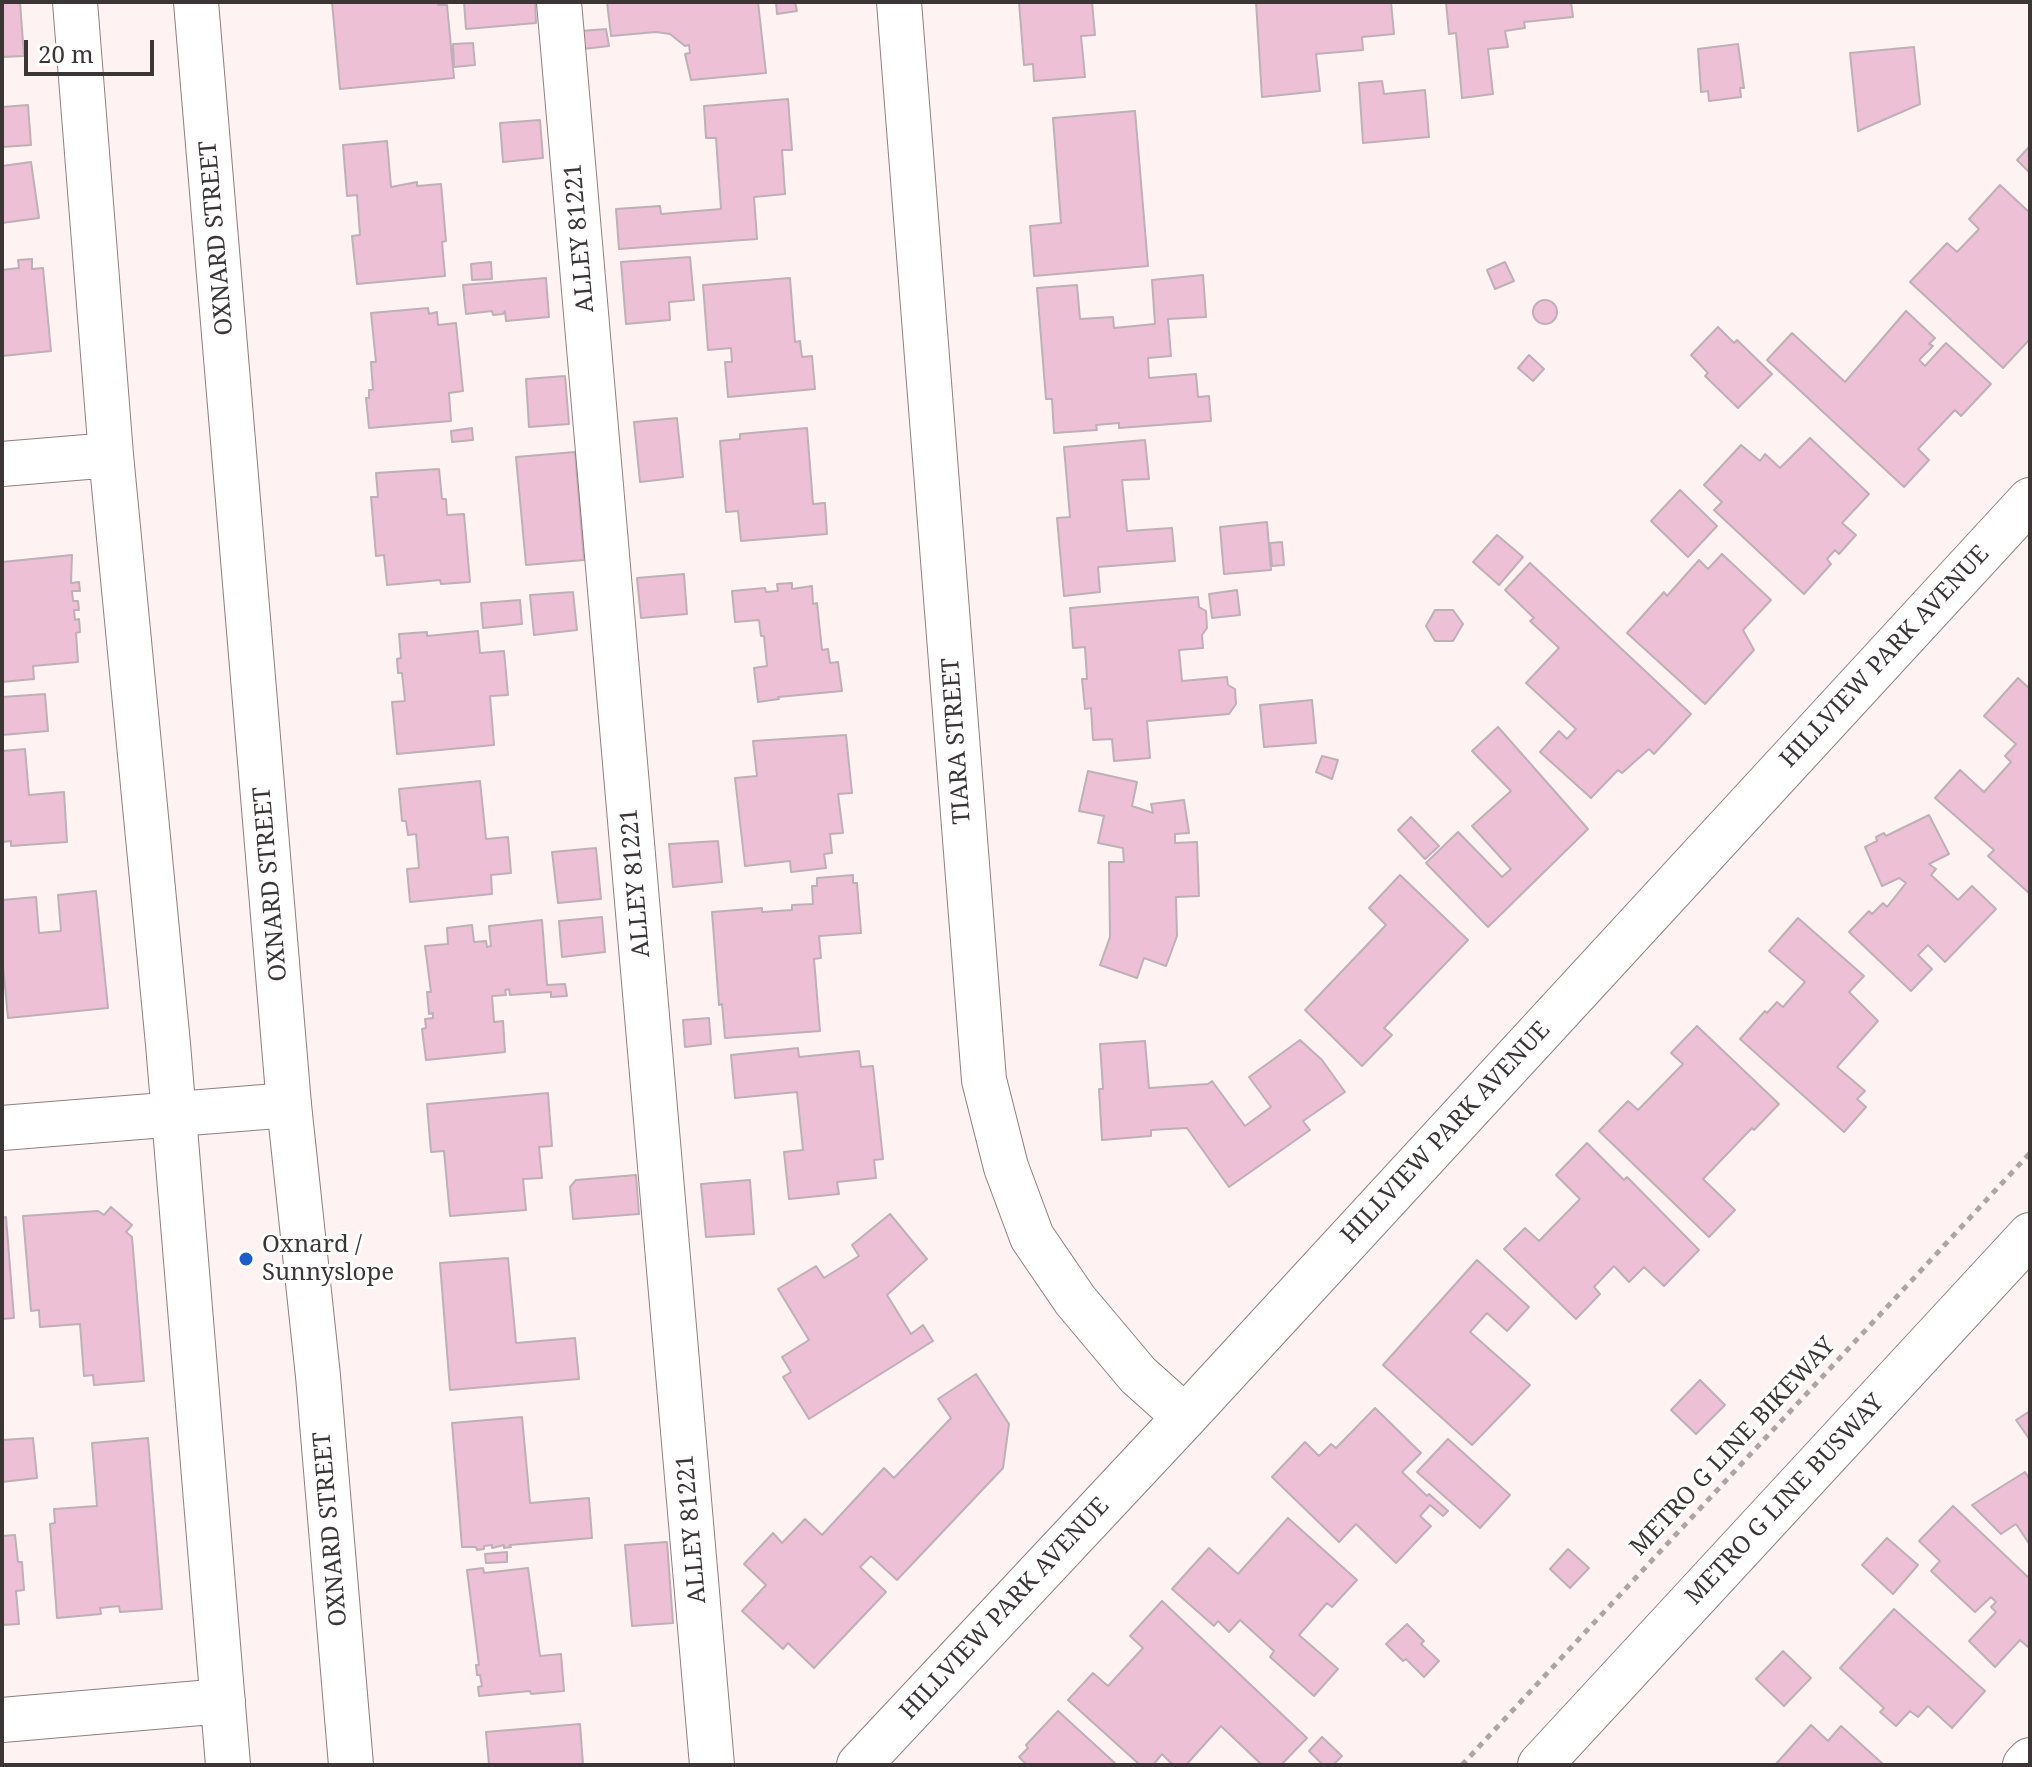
<!DOCTYPE html>
<html>
<head>
<meta charset="utf-8">
<style>
	body { margin:0 }
	#map { position:relative; width:2032px; height:1767px; overflow:hidden; background:#fef2f3; font-family:"Noto Serif",serif }
	canvas { display:block }
	.frame { position:absolute; inset:0; border:4px solid #3c3536; pointer-events:none }
	.scale { position:absolute; left:24px; top:40px; width:130px; height:36px; box-sizing:border-box; border:4px solid #3c3536; border-top:0; padding-left:10px; font-size:24px; line-height:28px; white-space:nowrap; color:#3c3536; -webkit-text-stroke:6px #fff; paint-order:stroke }
</style>
</head>
<body>
<div id="map">
<canvas width="2032" height="1767"></canvas>
<div class="frame"></div>
<div class="scale">20 m</div>
</div>
<script>
const g = document.querySelector('canvas').getContext('2d');
g.lineJoin = 'round';
function paint(path, color) { g.fillStyle = color; g.fill(path, 'evenodd'); }
const shape = rows => new Path2D(rows.map(r => 'M' + r).join(''));
function strokePath(path, color, width, dash) { g.strokeStyle = color; g.lineWidth = width; g.lineCap = dash ? 'butt' : 'round'; g.setLineDash(dash || []); g.stroke(path); }
function label(font, color, halo, rows, align = 'center') {
  g.font = font + ' "Noto Serif",serif'; g.lineWidth = 6; g.setLineDash([]); g.textBaseline = 'middle'; g.strokeStyle = halo; g.fillStyle = color; for (const [text, x, y, turn = 0] of rows) {
    g.save(); g.translate(x, y); g.rotate((+turn || 0) * Math.PI / 180); g.textAlign = isNaN(turn) ? turn : align; if (halo) g.strokeText(text, 0, 0); g.fillText(text, 0, 0); g.restore();
  }
}
const building = shape([
	[2,2,20,2,24,56,2,57,2,2],
	[332,2,438,2,438,5,447,5,454,78,340,89,332,2],
	[464,2,535,2,536,23,466,29,464,2],
	[607,2,758,2,766,73,691,80,685,54,690,53,689,45,685,46,670,34,656,32,611,36,607,2],
	[776,2,795,2,797,11,777,14,776,2],
	[1019,2,1092,2,1095,35,1081,36,1085,77,1034,81,1033,64,1024,65,1019,2],
	[1256,2,1391,2,1394,34,1362,37,1363,50,1316,54,1320,91,1262,97,1256,2],
	[1446,2,1571,2,1573,17,1524,22,1525,28,1505,31,1508,47,1488,49,1493,94,1462,98,1456,33,1449,34,1446,2],
	[606,29,609,46,583,49,581,31,606,29],
	[473,43,475,65,454,67,453,44,473,43],
	[1738,44,1744,88,1740,88,1741,97,1709,101,1708,91,1701,92,1698,49,1738,44],
	[1914,47,1920,104,1858,131,1850,53,1914,47],
	[1382,81,1384,94,1425,90,1429,137,1363,143,1359,83,1382,81],
	[788,99,792,150,782,150,785,194,754,197,757,239,619,249,616,209,660,206,661,214,721,209,716,138,706,138,704,106,788,99],
	[28,105,31,145,2,147,2,107,28,105],
	[1135,111,1148,266,1034,276,1030,226,1061,223,1053,118,1135,111],
	[540,120,543,158,503,162,500,123,540,120],
	[387,141,391,187,417,182,417,186,441,184,446,241,442,242,445,276,357,284,352,236,360,235,357,195,347,196,343,145,387,141],
	[2030,146,2030,173,2017,160,2030,146],
	[31,162,39,218,2,223,2,166,31,162],
	[2000,185,2030,213,2030,339,2003,368,1910,282,1947,243,1957,252,1979,229,1969,219,2000,185],
	[690,257,694,300,669,302,670,320,626,324,621,262,690,257],
	[32,259,32,269,43,268,51,351,2,356,2,270,19,268,18,260,32,259],
	[491,262,492,279,472,280,471,264,491,262],
	[1505,262,1514,281,1495,289,1487,270,1505,262],
	[1203,275,1206,317,1168,319,1171,356,1148,358,1149,378,1196,374,1198,397,1209,396,1211,421,1119,428,1119,423,1096,425,1097,430,1054,433,1052,399,1046,399,1037,288,1077,285,1080,319,1113,317,1114,328,1155,324,1152,280,1203,275],
	[546,278,549,317,506,321,505,311,503,314,493,315,492,311,466,314,463,285,546,278],
	[790,278,795,342,800,341,802,357,812,356,815,389,728,397,725,362,732,362,731,348,708,350,703,285,790,278],
	'1533 312a12 12 0 1 1 24 0a12 12 0 1 1-24 0Z',
	[428,308,429,314,437,312,438,325,456,323,463,391,449,393,451,421,369,428,366,398,369,398,369,390,373,390,371,362,376,362,371,313,428,308],
	[1906,311,1935,338,1929,344,1933,346,1919,360,1925,366,1946,343,1991,384,1961,416,1955,410,1918,449,1929,460,1904,487,1767,360,1792,333,1845,382,1906,311],
	[1718,327,1734,343,1737,340,1772,374,1738,408,1705,376,1708,373,1691,355,1718,327],
	[1529,355,1544,369,1533,381,1518,368,1529,355],
	[565,376,569,424,529,427,526,379,565,376],
	[677,418,683,477,640,482,634,422,677,418],
	[472,428,473,440,452,442,451,431,472,428],
	[807,428,813,504,825,503,827,534,741,541,738,511,726,512,720,441,740,439,740,434,807,428],
	[1810,438,1869,494,1842,523,1856,535,1839,554,1835,550,1827,559,1831,564,1804,594,1714,510,1722,502,1704,485,1741,445,1760,461,1765,454,1780,468,1810,438],
	[1145,440,1149,479,1122,480,1127,531,1172,528,1175,561,1098,567,1100,592,1064,596,1057,518,1070,517,1064,447,1145,440],
	[575,452,584,560,526,565,516,457,575,452],
	[439,469,442,499,446,499,447,515,464,514,470,582,441,584,440,580,387,585,384,555,376,556,371,497,378,497,376,473,439,469],
	[1680,490,1717,526,1688,557,1651,521,1680,490],
	[1267,522,1271,570,1224,574,1220,527,1267,522],
	[1497,535,1523,557,1499,585,1473,562,1497,535],
	[1282,542,1284,565,1272,566,1270,543,1282,542],
	[1722,554,1771,600,1743,630,1754,650,1705,704,1627,633,1664,592,1667,596,1699,560,1708,569,1722,554],
	[72,555,71,583,79,582,80,591,72,591,73,601,78,601,79,610,74,610,75,620,79,619,80,632,76,633,78,662,33,666,34,679,2,682,2,562,72,555],
	[1530,563,1691,714,1654,754,1649,749,1622,773,1618,770,1591,798,1540,752,1559,731,1567,739,1576,729,1526,683,1559,648,1530,621,1534,618,1505,590,1530,563],
	[684,574,687,614,641,618,637,578,684,574],
	[792,583,792,589,812,586,813,604,817,603,822,650,828,649,830,663,838,662,842,691,778,697,779,699,758,702,754,668,767,666,764,636,761,636,759,620,735,622,732,591,765,588,766,592,778,591,777,584,792,583],
	[1237,590,1240,615,1212,618,1209,594,1237,590],
	[573,592,577,630,534,635,530,595,573,592],
	[1198,597,1199,607,1206,611,1207,628,1202,635,1203,648,1179,650,1182,681,1227,677,1228,685,1235,689,1236,704,1229,714,1147,721,1150,758,1114,761,1112,739,1093,740,1091,708,1085,709,1082,679,1087,679,1085,647,1073,648,1070,608,1198,597],
	[520,600,522,624,483,628,481,603,520,600],
	[1435,610,1453,610,1463,624,1453,641,1435,641,1426,626,1435,610],
	[478,631,480,653,504,651,508,695,490,696,494,745,397,754,392,702,405,701,402,673,398,673,397,659,401,658,399,634,427,632,427,636,478,631],
	[2018,678,2030,689,2030,894,1988,856,1994,850,1935,798,1960,770,1984,792,2011,762,2005,756,2016,744,1984,716,2018,678],
	[45,694,48,731,2,735,2,697,45,694],
	[1312,700,1316,743,1264,747,1260,705,1312,700],
	[1498,727,1588,829,1488,927,1426,863,1458,832,1502,877,1511,869,1472,826,1511,791,1472,751,1498,727],
	[846,735,852,793,838,794,843,833,830,834,832,853,824,854,826,868,791,872,790,861,745,866,735,778,757,776,753,741,846,735],
	[25,749,29,795,64,792,67,842,11,846,11,841,2,842,2,751,25,749],
	[1322,756,1338,760,1332,779,1316,772,1322,756],
	[1088,771,1137,782,1132,806,1153,813,1151,804,1184,800,1189,833,1175,834,1175,843,1197,842,1199,896,1176,897,1177,936,1166,966,1144,958,1137,978,1100,965,1110,937,1109,862,1124,862,1123,848,1098,843,1104,816,1079,811,1088,771],
	[480,781,486,839,508,837,511,873,491,875,492,894,410,902,407,869,419,868,416,834,408,835,406,821,402,821,399,789,480,781],
	[1929,815,1949,854,1929,864,1936,869,1931,875,1958,900,1972,886,1996,909,1945,962,1928,945,1918,955,1932,969,1911,991,1849,932,1869,911,1872,914,1883,903,1887,907,1906,883,1899,878,1882,886,1865,847,1877,841,1876,837,1884,833,1886,836,1929,815],
	[1411,817,1439,846,1425,859,1398,830,1411,817],
	[718,841,722,882,673,887,669,844,718,841],
	[596,848,601,899,558,903,552,852,596,848],
	[853,875,853,883,857,883,861,933,819,936,821,958,814,959,820,1031,725,1038,722,1004,719,1005,712,912,762,908,762,912,792,910,792,905,813,904,812,886,817,886,817,878,853,875],
	[1400,875,1468,940,1384,1028,1392,1035,1362,1066,1305,1010,1386,925,1369,908,1400,875],
	[96,891,108,1008,8,1018,2,955,2,900,36,897,39,933,61,931,58,895,96,891],
	[602,917,605,952,562,957,559,921,602,917],
	[1798,918,1864,976,1849,992,1878,1021,1837,1067,1865,1091,1857,1099,1866,1107,1844,1132,1740,1039,1765,1011,1767,1013,1777,1002,1783,1007,1805,982,1769,951,1798,918],
	[542,920,547,985,565,984,567,996,551,997,551,992,510,995,509,989,505,990,506,995,492,996,494,1022,503,1021,505,1052,426,1060,422,1029,426,1028,425,1019,433,1018,433,1013,429,1014,427,992,431,992,425,946,448,944,447,928,472,925,474,942,486,941,487,947,491,946,489,926,542,920],
	[709,1018,711,1044,685,1047,683,1020,709,1018],
	[1697,1026,1779,1104,1754,1130,1752,1128,1703,1179,1735,1210,1709,1237,1599,1131,1628,1101,1638,1110,1683,1064,1671,1053,1697,1026],
	[1300,1040,1322,1060,1345,1092,1303,1121,1310,1130,1229,1187,1187,1128,1151,1130,1151,1136,1102,1140,1099,1089,1103,1089,1100,1044,1145,1041,1149,1088,1208,1084,1212,1081,1245,1126,1271,1107,1249,1077,1300,1040],
	[798,1048,799,1057,859,1051,861,1067,873,1066,883,1159,874,1160,876,1178,837,1182,839,1194,789,1199,784,1152,803,1150,797,1092,735,1098,731,1055,798,1048],
	[548,1093,552,1146,539,1147,542,1178,523,1179,526,1210,450,1216,444,1151,431,1152,427,1104,548,1093],
	[1587,1143,1624,1180,1627,1177,1699,1250,1664,1286,1644,1267,1629,1282,1614,1266,1594,1287,1600,1294,1576,1319,1504,1249,1525,1228,1539,1241,1580,1199,1556,1175,1587,1143],
	[636,1175,639,1214,573,1219,570,1187,576,1180,636,1175],
	[750,1180,754,1234,706,1237,701,1184,750,1180],
	[111,1207,132,1225,126,1232,132,1237,144,1381,94,1385,93,1375,84,1376,80,1324,40,1327,39,1310,31,1311,23,1216,98,1211,104,1215,111,1207],
	[890,1214,927,1259,887,1295,911,1334,923,1325,933,1341,809,1419,783,1377,791,1372,782,1357,809,1340,778,1289,816,1266,824,1278,859,1256,852,1245,890,1214],
	[6,1217,14,1318,2,1319,2,1218,6,1217],
	[508,1258,516,1343,575,1338,579,1379,450,1390,440,1263,508,1258],
	[1477,1260,1529,1307,1507,1331,1487,1313,1470,1332,1530,1385,1472,1445,1383,1365,1477,1260],
	[976,1374,1009,1424,1003,1468,897,1580,871,1556,860,1567,886,1592,814,1668,788,1643,783,1649,742,1611,766,1585,744,1564,773,1533,782,1543,805,1519,822,1535,884,1468,894,1478,951,1418,938,1399,976,1374],
	[1700,1380,1725,1405,1696,1434,1671,1410,1700,1380],
	[1375,1408,1421,1453,1402,1472,1427,1496,1429,1494,1448,1511,1443,1516,1430,1505,1420,1516,1431,1526,1396,1563,1356,1524,1339,1542,1272,1477,1305,1442,1319,1456,1331,1444,1336,1448,1375,1408],
	[2030,1411,2030,1440,2016,1420,2030,1411],
	[522,1417,530,1503,589,1498,592,1538,510,1545,511,1547,504,1548,504,1545,492,1548,492,1545,484,1546,484,1549,477,1550,476,1547,462,1547,452,1423,522,1417],
	[33,1438,37,1478,2,1482,2,1440,33,1438],
	[148,1438,162,1609,120,1612,119,1606,100,1608,101,1614,57,1618,50,1524,55,1523,54,1509,97,1506,92,1443,148,1438],
	[1448,1439,1510,1495,1480,1528,1417,1472,1448,1439],
	[2025,1472,2030,1480,2030,1545,2016,1524,2001,1534,1972,1505,2025,1472],
	[1953,1506,2030,1579,2030,1646,2028,1647,2020,1640,1995,1667,1969,1641,1996,1612,1991,1607,1996,1602,1991,1597,1975,1612,1931,1571,1940,1561,1919,1541,1953,1506],
	[1288,1518,1357,1580,1332,1607,1327,1603,1299,1635,1338,1669,1314,1696,1270,1657,1274,1651,1240,1620,1229,1632,1218,1621,1214,1626,1172,1589,1209,1548,1238,1574,1288,1518],
	[15,1535,18,1562,22,1562,24,1590,16,1591,19,1624,2,1625,2,1536,15,1535],
	[1887,1538,1918,1565,1893,1594,1862,1565,1887,1538],
	[667,1542,673,1623,632,1626,625,1545,667,1542],
	[1568,1549,1589,1568,1570,1588,1550,1569,1568,1549],
	[507,1552,507,1562,486,1563,485,1554,507,1552],
	[483,1568,484,1573,528,1568,540,1656,561,1654,564,1691,531,1694,530,1691,479,1696,478,1687,482,1686,480,1675,477,1675,476,1665,479,1665,467,1570,483,1568],
	[1162,1601,1307,1738,1281,1765,1262,1765,1221,1726,1186,1765,1173,1765,1162,1754,1153,1765,1140,1765,1068,1700,1093,1673,1108,1686,1143,1648,1130,1636,1162,1601],
	[1894,1609,1985,1691,1952,1728,1928,1706,1918,1717,1910,1711,1896,1726,1880,1712,1884,1708,1840,1668,1894,1609],
	[1407,1624,1424,1641,1421,1644,1439,1661,1424,1677,1406,1659,1403,1661,1386,1644,1407,1624],
	[1783,1651,1811,1678,1784,1706,1756,1679,1783,1651],
	[1058,1711,1117,1765,1027,1765,1019,1757,1028,1748,1026,1745,1058,1711],
	[580,1724,583,1765,489,1765,486,1732,580,1724],
	[1811,1725,1828,1741,1841,1726,1884,1765,1775,1765,1811,1725],
	[1322,1737,1342,1756,1333,1765,1323,1765,1309,1751,1322,1737]
]);
paint(building, '#edc0d5');
strokePath(building, '#bfafb6', 2);
const minor = shape([
	[75,2,111,455,168,1044,228,1765],
	[559,2,712,1765],
	[899,2,984,1080,1006,1167,1032,1237,1075,1300,1138,1375,1185,1417],
	[2,464,111,455],
	[2,1128,289,1105],
	[2,1720,223,1701],
	[859,1765,1185,1417,2030,500],
	[1540,1765,2030,1235],
	[2025,1765,2030,1760]
]);
const major = shape([
	[196,2,289,1105,318,1376,351,1765]
]);
strokePath(minor, '#907e80', 46);
strokePath(major, '#907e80', 46);
strokePath(shape([
	[1462,1765,2030,1153]
]), '#aea4a5', 5, [6, 6]);
strokePath(minor, '#fff', 44);
strokePath(major, '#fff', 44);
for (const [x, y, r, color] of [
	[246,1259,8,"#1d5dc9"]
]) { const dot = new Path2D(); dot.arc(x, y, r, 0, 2 * Math.PI); g.fillStyle = color; g.fill(dot); strokePath(dot, '#fff', 3); }
label('24px', '#3c3536', '#fff', [
	["OXNARD STREET",217,238,-95],
	["ALLEY 81221",580,238,-95],
	["HILLVIEW PARK AVENUE",1885,657,-47],
	["TIARA STREET",957,741,-94],
	["ALLEY 81221",636,883,-95],
	["OXNARD STREET",271,884,-95],
	["HILLVIEW PARK AVENUE",1446,1133,-47],
	["METRO G LINE BIKEWAY",1733,1447,-47],
	["METRO G LINE BUSWAY",1785,1500,-47],
	["OXNARD STREET",331,1529,-95],
	["ALLEY 81221",692,1529,-95],
	["HILLVIEW PARK AVENUE",1005,1609,-47]
]);
label('24px', '#3c3536', '#fff', [
	["Oxnard /",262,1245],
	["Sunnyslope",262,1273]
], 'left');
</script>
</body>
</html>
